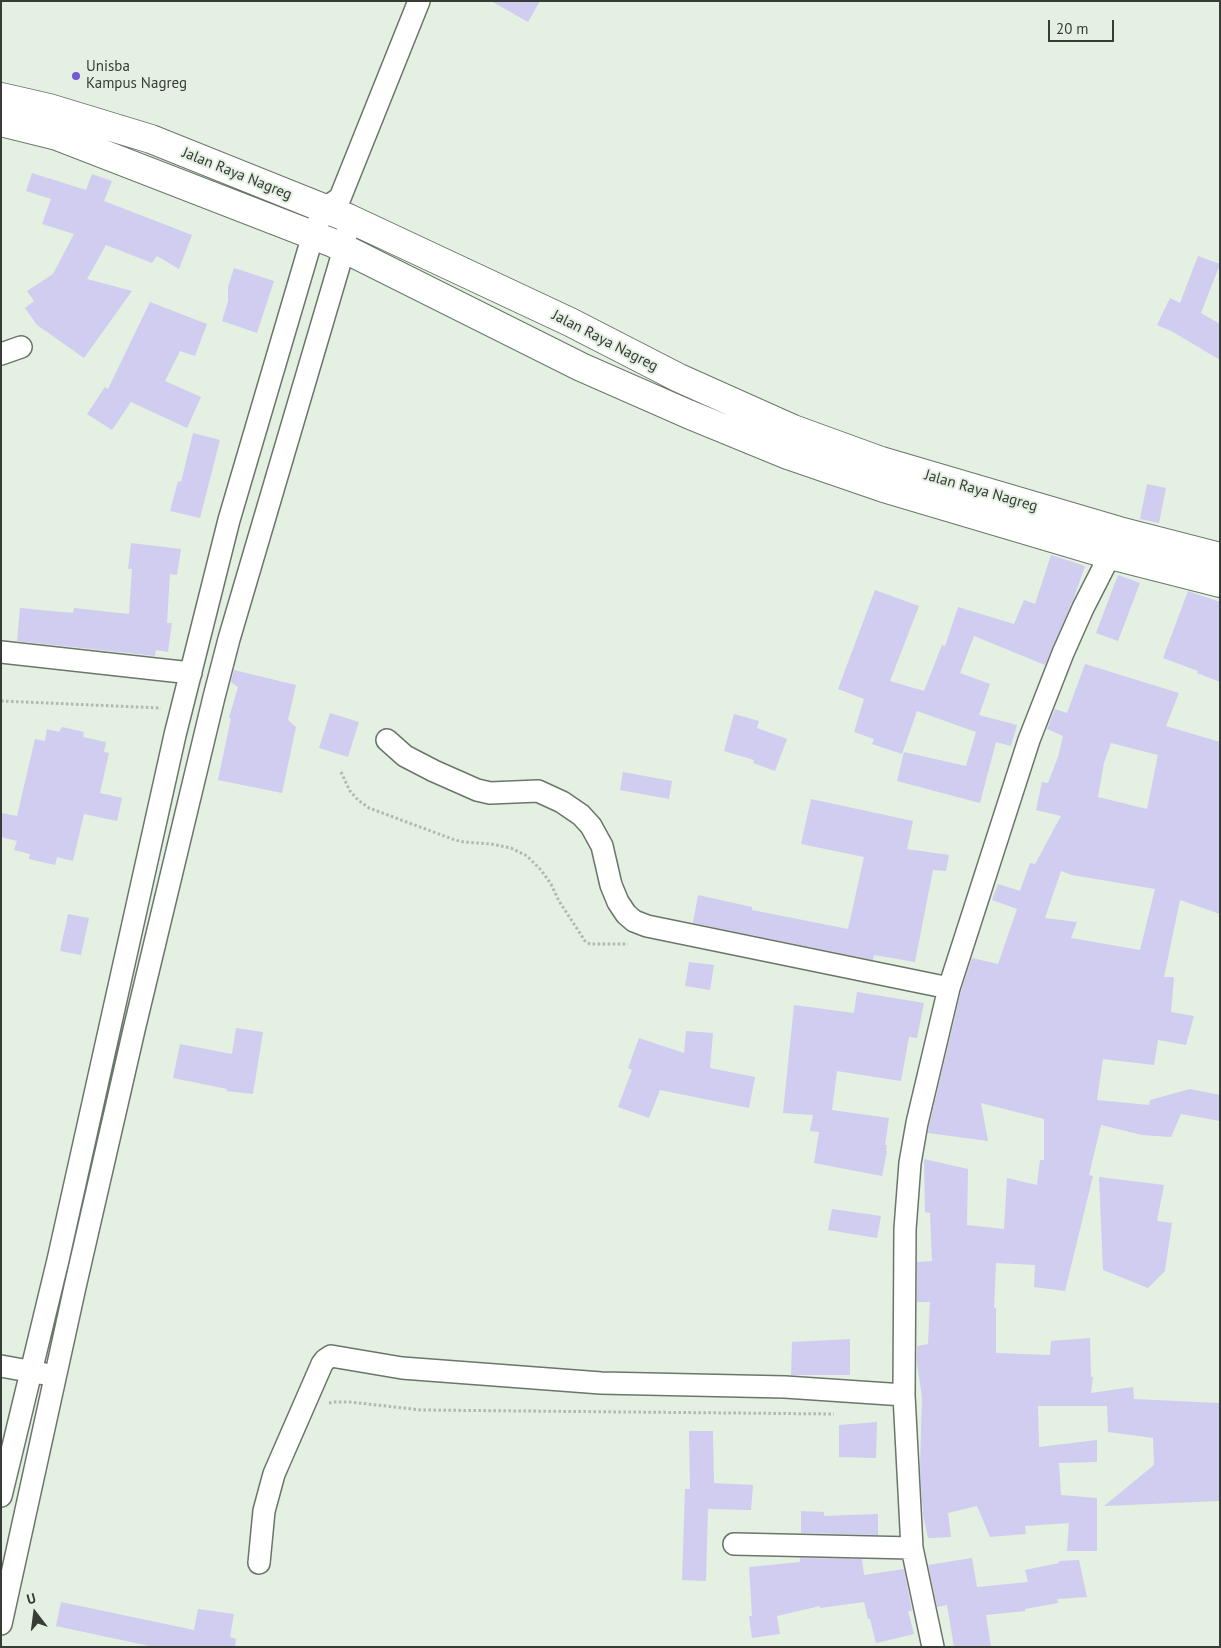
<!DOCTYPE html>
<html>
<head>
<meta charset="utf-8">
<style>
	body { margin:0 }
	#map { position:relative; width:1221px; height:1648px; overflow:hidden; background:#e3f0e2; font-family:"PT Sans",sans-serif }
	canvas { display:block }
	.frame { position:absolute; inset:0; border:2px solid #373c36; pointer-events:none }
	.north { position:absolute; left:10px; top:1588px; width:50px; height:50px; -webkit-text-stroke:4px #e3f0e2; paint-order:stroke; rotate:345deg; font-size:14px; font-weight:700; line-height:20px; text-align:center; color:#373c36 }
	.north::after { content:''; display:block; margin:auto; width:18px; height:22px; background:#373c36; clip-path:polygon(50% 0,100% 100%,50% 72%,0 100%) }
	.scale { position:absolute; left:1048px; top:20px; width:66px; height:22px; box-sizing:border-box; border:2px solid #373c36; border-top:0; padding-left:6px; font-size:15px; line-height:18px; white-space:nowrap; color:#373c36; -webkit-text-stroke:4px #e3f0e2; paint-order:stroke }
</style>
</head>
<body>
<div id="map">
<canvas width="1221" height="1648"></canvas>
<div class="frame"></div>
<div class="north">U</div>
<div class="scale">20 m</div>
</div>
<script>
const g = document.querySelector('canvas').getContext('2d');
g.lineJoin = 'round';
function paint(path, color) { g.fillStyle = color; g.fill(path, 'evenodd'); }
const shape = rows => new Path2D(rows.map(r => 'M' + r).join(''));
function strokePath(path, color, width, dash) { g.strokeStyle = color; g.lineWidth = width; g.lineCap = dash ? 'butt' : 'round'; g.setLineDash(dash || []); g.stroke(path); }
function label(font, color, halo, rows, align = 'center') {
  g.font = font + ' "PT Sans",sans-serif'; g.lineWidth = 4; g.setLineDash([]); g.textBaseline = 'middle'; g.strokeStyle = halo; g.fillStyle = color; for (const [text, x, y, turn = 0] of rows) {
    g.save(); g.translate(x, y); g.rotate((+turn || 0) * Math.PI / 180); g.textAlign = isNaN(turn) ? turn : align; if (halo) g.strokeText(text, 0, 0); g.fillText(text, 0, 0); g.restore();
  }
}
paint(shape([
	[491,1,540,1,528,22],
	[32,173,86,190,92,174,112,181,104,201,192,235,179,269,157,256,152,263,106,245,87,279,132,291,84,358,37,325,25,308,34,301,27,291,53,274,74,234,42,224,51,199,26,191],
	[1198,256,1220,264,1201,313,1220,324,1220,360,1173,332,1157,325,1170,298,1180,303],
	[234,268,274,281,257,333,222,321,228,301,228,287],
	[150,302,207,324,195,356,180,351,165,381,201,397,187,428,131,402,112,430,87,414,105,387,108,389],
	[193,433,220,440,200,518,170,511,178,481,181,482],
	[1147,484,1166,488,1159,523,1140,519],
	[131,543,181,549,177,575,170,574,167,623,172,623,168,652,156,650,155,656,17,641,20,608,73,613,74,608,129,614,132,569,128,569],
	[1051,555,1085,566,1074,598,1045,665,974,636,960,673,990,684,979,715,1017,725,1011,746,996,742,980,803,897,781,904,752,966,766,976,732,917,711,902,754,872,744,874,739,854,732,864,699,838,689,875,590,919,606,890,681,924,691,942,645,945,646,958,607,1014,624,1024,600,1035,604],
	[1118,575,1140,583,1118,641,1096,633],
	[1188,591,1220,602,1220,682,1197,673,1198,671,1163,658],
	[1085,664,1179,693,1166,726,1220,742,1220,914,1180,900,1164,977,1174,977,1171,1012,1194,1016,1186,1045,1158,1040,1154,1065,1103,1059,1097,1100,1149,1105,1150,1100,1190,1089,1220,1095,1220,1121,1181,1114,1171,1137,1142,1135,1101,1125,1089,1175,1093,1176,1065,1291,1034,1287,1035,1265,996,1263,994,1308,996,1308,996,1353,1050,1355,1051,1341,1090,1338,1091,1377,1093,1377,1091,1393,1133,1387,1134,1399,1220,1403,1220,1501,1104,1506,1154,1465,1153,1438,1108,1432,1107,1406,1038,1406,1039,1447,1097,1440,1097,1462,1059,1463,1061,1495,1097,1498,1097,1551,1067,1551,1069,1523,1025,1526,1026,1534,990,1537,977,1506,948,1513,951,1537,928,1538,923,1515,920,1467,922,1397,917,1364,917,1346,928,1344,930,1302,917,1302,917,1262,932,1261,930,1213,925,1212,924,1159,968,1169,967,1225,1004,1229,1007,1178,1037,1185,1040,1160,1044,1160,1044,1119,981,1103,988,1141,928,1133,929,1126,961,991,972,958,998,964,1017,909,992,900,998,884,1020,891,1030,863,1035,864,1061,816,1036,810,1042,782,1048,783,1058,757,1063,736,1047,729,1055,709,1067,713],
	[1111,743,1158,755,1147,809,1098,797,1104,763],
	[1061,871,1072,875,1155,889,1140,950,1071,938,1077,922,1045,918],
	[234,670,296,685,288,720,296,727,282,793,218,780,231,718,229,718,238,687,231,682],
	[330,713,359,722,348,757,319,748],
	[734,714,759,721,757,728,787,739,775,771,753,763,754,760,724,751],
	[62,727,84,732,83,737,106,742,104,752,109,753,100,793,122,798,117,821,84,814,73,861,57,857,55,865,29,859,30,854,14,850,17,841,1,837,1,813,17,816,35,739,45,741,47,729,59,732],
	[623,772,672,781,669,799,620,790],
	[811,799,913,821,907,849,949,855,946,871,933,870,915,962,874,955,873,960,693,923,698,895,752,907,752,910,848,929,864,857,801,844],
	[68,914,89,918,81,955,60,951],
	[689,962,714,965,710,990,685,986],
	[857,992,924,1003,917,1038,909,1037,901,1081,837,1071,832,1110,889,1118,885,1145,887,1145,886,1151,887,1151,882,1176,814,1163,819,1132,810,1131,813,1115,783,1113,794,1005,854,1013],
	[236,1028,263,1032,253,1094,226,1091,227,1089,173,1078,180,1044,232,1054],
	[686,1031,713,1033,710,1068,755,1077,749,1108,660,1090,649,1118,618,1107,632,1070,628,1068,639,1038,684,1053],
	[1099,1177,1164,1185,1157,1221,1172,1223,1165,1271,1148,1288,1103,1270],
	[832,1209,881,1216,877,1238,828,1230],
	[850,1339,850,1375,791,1375,792,1342],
	[877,1422,876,1458,839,1457,839,1425],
	[689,1431,713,1431,714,1483,753,1485,751,1510,708,1509,706,1581,682,1580,685,1489,690,1489],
	[801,1511,824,1512,824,1516,878,1514,878,1535,801,1533],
	[800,1558,862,1559,864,1575,904,1569,912,1611,908,1611,914,1634,876,1643,870,1619,868,1619,864,1602,820,1608,820,1606,777,1616,780,1634,752,1638,749,1616,752,1616,749,1567,800,1562],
	[972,1558,977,1587,1028,1582,1025,1570,1059,1563,1059,1561,1079,1560,1087,1597,1057,1599,1058,1603,1025,1609,1025,1611,986,1615,991,1647,954,1647,947,1605,937,1607,928,1565],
	[61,1602,194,1630,198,1609,234,1614,230,1637,236,1639,235,1647,154,1647,56,1626]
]), '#d0cdf0');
const street = shape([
	[1,354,21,347],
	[1,652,191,673],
	[387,740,405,756,434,771,477,790,490,793,538,791,562,802,581,815,591,826,602,846,611,885,618,902,626,914,634,921,647,926,949,988],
	[1,1366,45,1374],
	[1,1496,58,1260,175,735,229,520,313,235,324,209,340,198,419,1],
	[734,1544,912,1548],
	[259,1563,264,1511,274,1474,322,1364,325,1360,331,1356,402,1368,601,1383,785,1387,904,1395],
	[1,1624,75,1287,134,1030,214,697,229,639,344,249,346,235],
	[933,1647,912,1548,904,1395,905,1229,910,1163,917,1123,949,988,1029,740,1063,653,1083,608,1110,555,1115,542]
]);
const highway = shape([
	[1,97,49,108,151,139,348,218,570,322,679,378,793,429,881,461,1119,531,1220,557],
	[1,122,57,136,333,243,581,367,688,414,788,455,884,488,1110,555,1220,583]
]);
strokePath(street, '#6a7669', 24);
strokePath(highway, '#6a7669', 30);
strokePath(shape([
	[1,701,161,708],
	[341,772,350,791,358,800,369,808,455,840,464,842,491,844,511,848,527,856,541,870,551,884,559,901,585,941,590,944,628,944],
	[329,1403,334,1402,350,1402,421,1410,834,1414]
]), '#afbaae', 3, [2.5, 2.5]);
strokePath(street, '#fff', 21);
strokePath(highway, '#fff', 28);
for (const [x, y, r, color] of [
	[76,76,5,"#7558d2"]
]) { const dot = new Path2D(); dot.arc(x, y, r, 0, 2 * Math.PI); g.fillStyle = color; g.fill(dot); strokePath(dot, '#e3f0e2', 2); }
label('15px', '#373c36', '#e3f0e2', [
	["Unisba",86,67],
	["Kampus Nagreg",86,84]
], 'left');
label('15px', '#373c36', '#e3f0e2', [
	["Jalan Raya Nagreg",237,174,22],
	["Jalan Raya Nagreg",605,341,27],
	["Jalan Raya Nagreg",981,491,16]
]);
</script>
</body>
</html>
